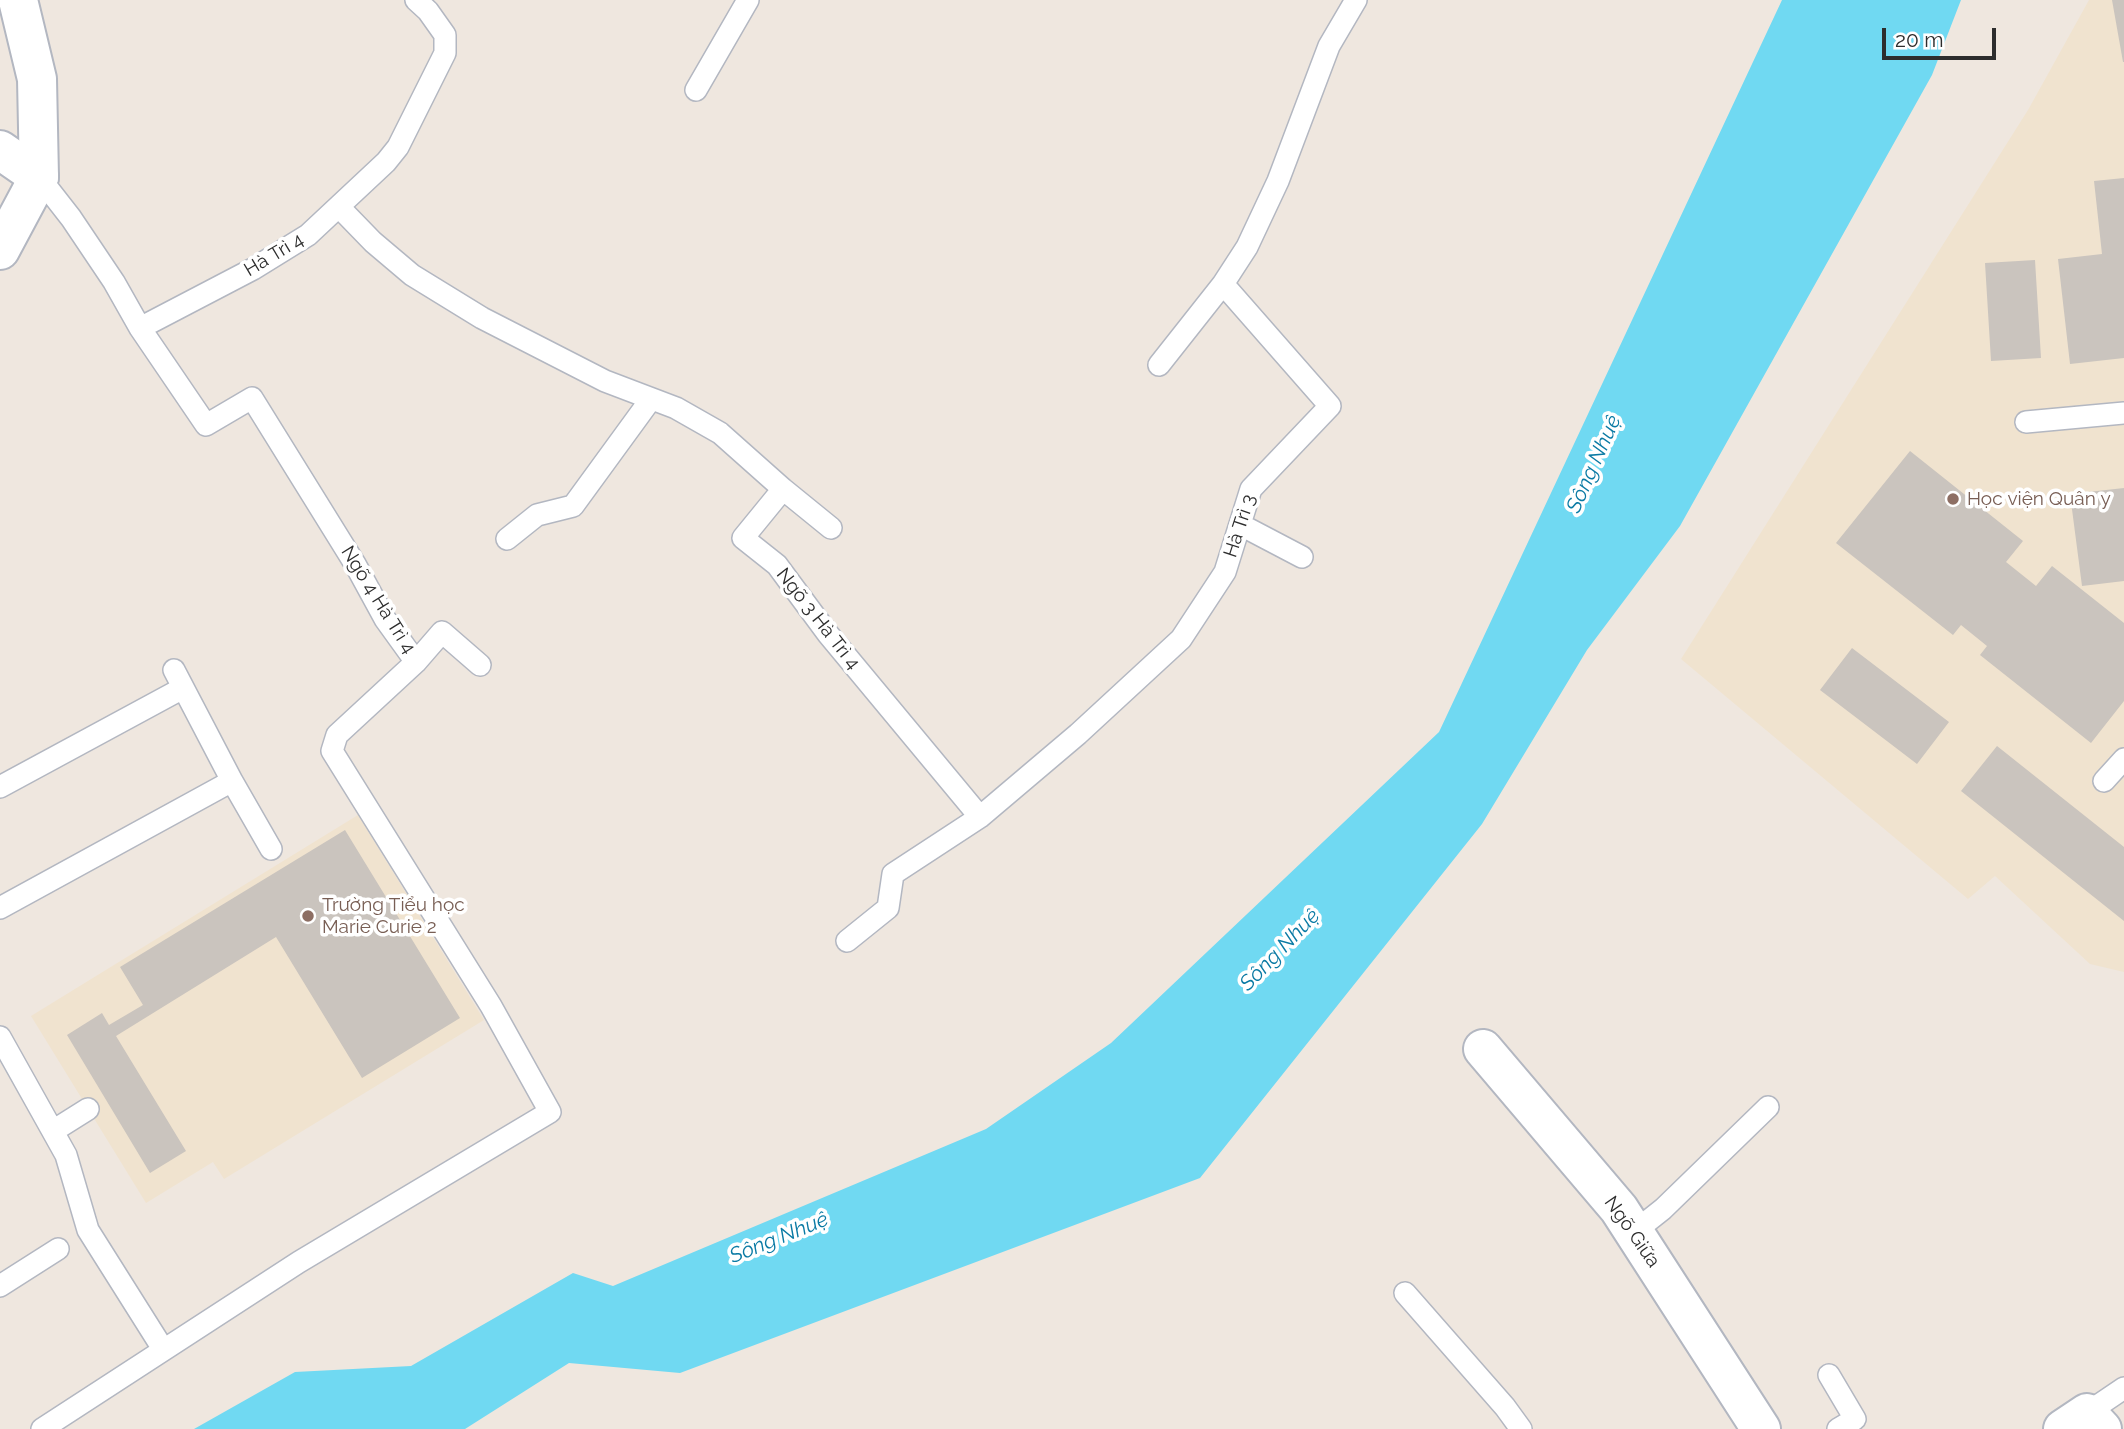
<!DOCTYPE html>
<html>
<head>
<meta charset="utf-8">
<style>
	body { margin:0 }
	#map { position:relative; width:2124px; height:1429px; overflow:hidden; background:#efe7df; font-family:Raleway,sans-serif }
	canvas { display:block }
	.scale { position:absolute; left:1882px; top:28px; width:114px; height:32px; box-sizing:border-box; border:4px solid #2d2d2d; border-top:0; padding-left:9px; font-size:21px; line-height:24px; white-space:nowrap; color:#2d2d2d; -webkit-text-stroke:5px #fff; paint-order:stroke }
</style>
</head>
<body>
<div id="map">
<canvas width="2124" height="1429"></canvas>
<div class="scale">20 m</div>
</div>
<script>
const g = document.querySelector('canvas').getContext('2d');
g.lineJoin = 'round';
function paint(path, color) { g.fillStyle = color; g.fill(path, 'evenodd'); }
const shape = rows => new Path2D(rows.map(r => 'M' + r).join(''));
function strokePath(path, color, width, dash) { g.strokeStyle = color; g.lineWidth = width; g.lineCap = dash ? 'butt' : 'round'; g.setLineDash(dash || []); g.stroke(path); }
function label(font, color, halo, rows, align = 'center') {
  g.font = font + ' Raleway,sans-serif'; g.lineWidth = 7; g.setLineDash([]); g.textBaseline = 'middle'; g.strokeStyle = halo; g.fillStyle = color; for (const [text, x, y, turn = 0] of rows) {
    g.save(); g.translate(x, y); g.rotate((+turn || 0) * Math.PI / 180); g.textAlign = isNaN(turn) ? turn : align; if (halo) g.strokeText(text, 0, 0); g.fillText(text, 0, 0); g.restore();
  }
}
paint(shape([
	[2089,0,2124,0,2124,972,2090,964,1995,876,1968,899,1681,659,2028,110],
	[358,815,484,1020,224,1179,213,1162,146,1203,31,1016]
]), '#f0e3cf');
paint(shape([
	[1782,0,1961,0,1932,75,1680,526,1587,650,1482,824,1200,1178,680,1373,569,1363,465,1429,194,1429,295,1372,411,1366,573,1273,613,1286,986,1129,1111,1043,1439,732]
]), '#70d9f2');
paint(shape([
	[2112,0,2124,0,2124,62,2123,62],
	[2124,178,2124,358,2070,364,2058,259,2102,254,2094,181],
	[2035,260,2041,358,1991,361,1985,263],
	[1910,451,2023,541,2006,562,2036,586,2052,566,2124,623,2124,701,2091,743,1980,655,1987,646,1961,625,1953,635,1836,543],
	[2124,488,2124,581,2082,586,2070,494],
	[1852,648,1949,722,1917,764,1820,690],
	[1997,746,2124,847,2124,921,1961,791],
	[345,830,460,1018,362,1078,276,937,116,1036,186,1151,150,1173,67,1035,102,1013,109,1025,143,1005,120,967]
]), '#cac4be');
const lane = shape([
	[696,90,748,0],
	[39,177,71,218,114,282,140,328,206,425,252,398,355,564,385,619,416,662],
	[339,207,373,242,412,275,482,318,605,381,676,408,720,433,783,489,831,528],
	[140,328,253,269,308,235,386,162,398,147,445,53,445,35,428,11,416,0],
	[1159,365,1223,284,1247,247,1278,181,1329,46,1356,0],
	[2026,422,2124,413],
	[783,489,743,538,777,565,828,634,980,817],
	[1241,525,1302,557],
	[507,539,537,515,573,506,651,399],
	[174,670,232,781],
	[2104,781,2124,759],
	[0,787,183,688],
	[0,908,232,781,271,849],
	[847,941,888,908,893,874,980,817,1078,734,1181,639,1225,572,1251,489,1330,406,1223,284],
	[0,1037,66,1155,88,1230,163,1349],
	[53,1131,88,1109],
	[1634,1232,1663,1209,1768,1107],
	[0,1286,58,1249],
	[1405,1293,1505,1407,1521,1429],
	[1829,1375,1855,1419,1838,1429],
	[2087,1413,2124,1388],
	[42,1429,299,1262,550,1112,491,1006,332,751,337,735,416,662,442,632,480,665]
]);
const street = shape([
	[0,150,39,177],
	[1483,1049,1619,1209,1761,1429],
	[2063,1429,2087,1413,2102,1429]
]);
const secondary = shape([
	[0,250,39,177,37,79,18,0]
]);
strokePath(lane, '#b3b7c1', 24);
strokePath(street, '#b3b7c1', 42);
strokePath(secondary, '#b3b7c1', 42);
strokePath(lane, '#fff', 21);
strokePath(street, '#fff', 38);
strokePath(secondary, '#fff', 38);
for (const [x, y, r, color] of [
	[1953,499,7,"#8d6e63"],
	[308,916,7,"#8d6e63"]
]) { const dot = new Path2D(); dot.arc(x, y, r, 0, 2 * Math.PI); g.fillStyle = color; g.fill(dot); strokePath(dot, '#fff', 2.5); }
label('19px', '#2d2d2d', '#fff', [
	["Hà Trì 4",274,255,-31],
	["Hà Trì 3",1240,526,-72],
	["Ngõ 4 Hà Trì 4",378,600,58],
	["Ngõ 3 Hà Trì 4",818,619,52],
	["Ngõ Giữa",1632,1232,55]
]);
label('19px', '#785e54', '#fff', [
	["Học viện Quân y",1967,499],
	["Trường Tiểu học",322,905],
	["Marie Curie 2",322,927]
], 'left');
label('italic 21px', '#0a7aa4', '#fff', [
	["Sông Nhuệ",1594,464,-66],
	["Sông Nhuệ",1280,950,-46],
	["Sông Nhuệ",779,1238,-22]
]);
</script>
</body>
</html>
